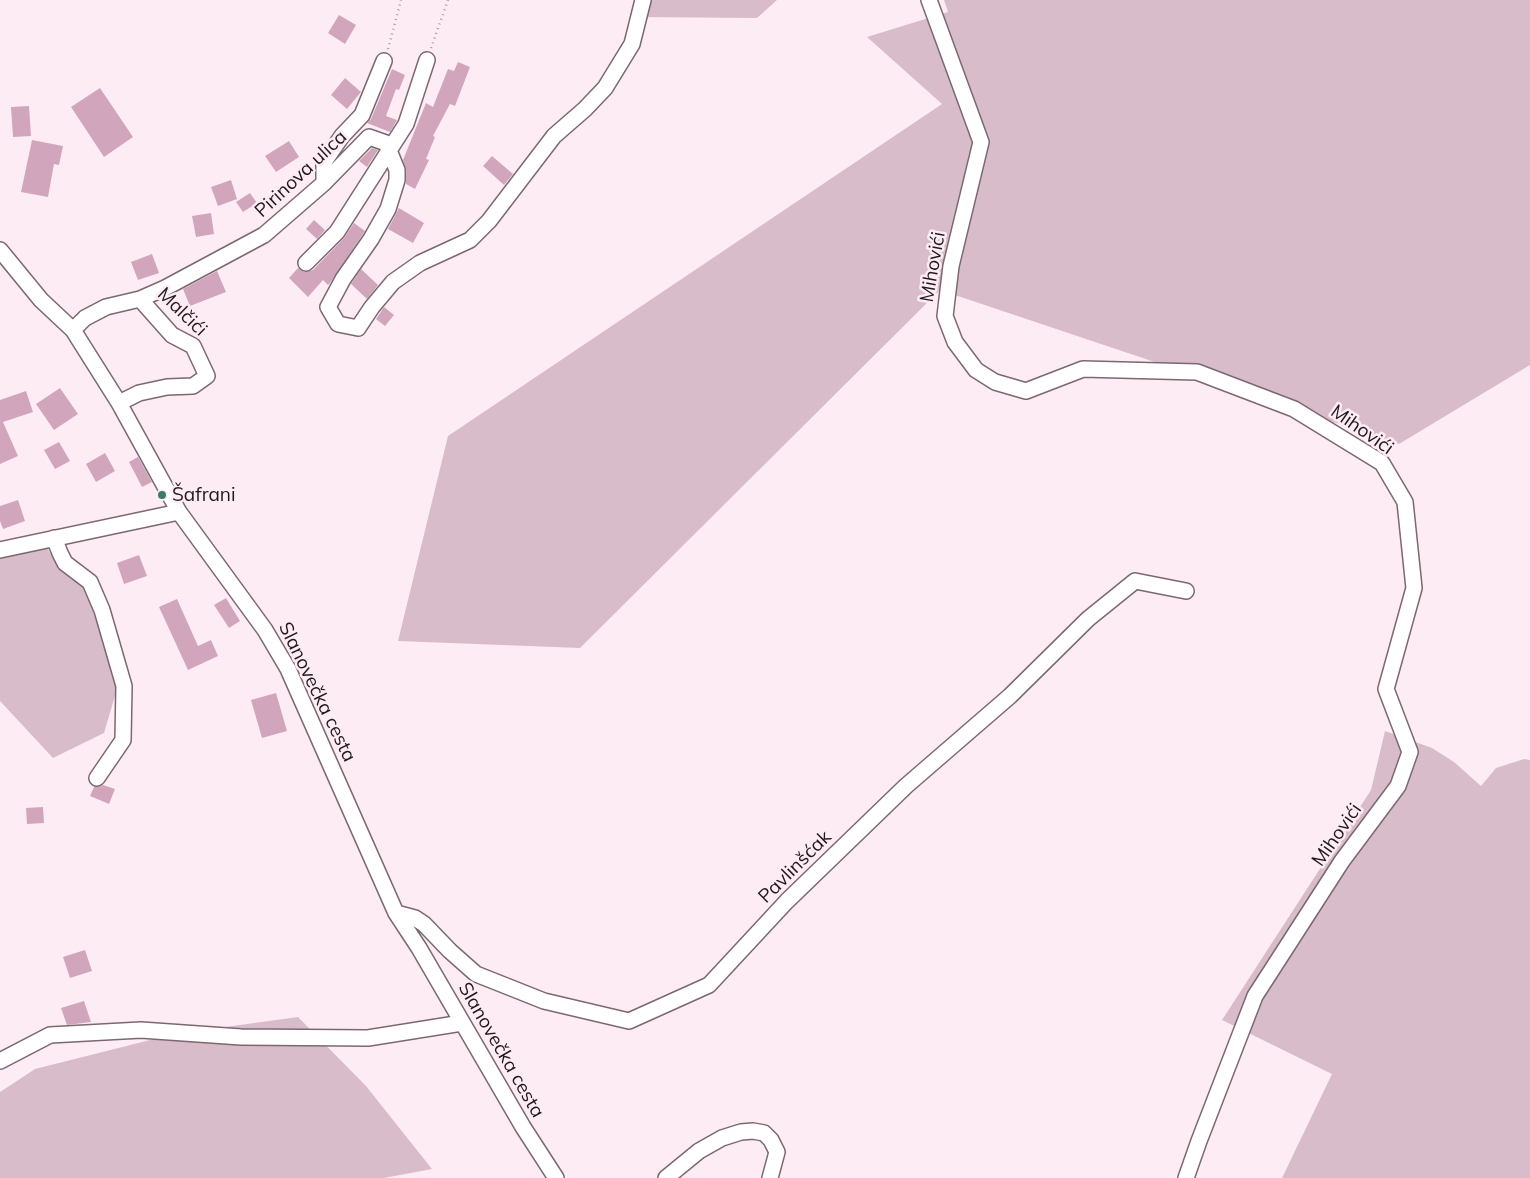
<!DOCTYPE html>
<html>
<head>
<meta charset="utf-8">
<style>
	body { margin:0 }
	canvas { display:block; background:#feecf5 }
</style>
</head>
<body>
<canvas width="1530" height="1178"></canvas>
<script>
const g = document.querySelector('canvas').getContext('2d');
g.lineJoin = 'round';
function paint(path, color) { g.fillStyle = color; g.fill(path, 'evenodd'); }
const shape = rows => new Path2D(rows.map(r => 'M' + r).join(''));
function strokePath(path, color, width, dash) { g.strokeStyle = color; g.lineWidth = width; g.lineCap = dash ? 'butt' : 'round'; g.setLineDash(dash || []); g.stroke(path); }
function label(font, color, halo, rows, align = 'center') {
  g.font = font + ' Mulish,sans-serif'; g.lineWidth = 5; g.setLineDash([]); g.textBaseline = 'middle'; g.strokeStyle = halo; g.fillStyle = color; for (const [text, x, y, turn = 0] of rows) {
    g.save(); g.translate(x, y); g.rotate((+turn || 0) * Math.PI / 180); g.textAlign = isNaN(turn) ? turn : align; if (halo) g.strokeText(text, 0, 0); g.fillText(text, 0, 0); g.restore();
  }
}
paint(shape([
	[634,0,777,0,757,18,630,17],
	[944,0,1530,0,1530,365,1399,444,940,290,580,648,398,641,448,436,942,104,867,37,948,12],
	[46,546,56,563,84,587,104,635,117,689,104,733,53,758,0,701,0,557],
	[1385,731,1432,748,1454,762,1481,786,1496,768,1524,759,1530,760,1530,1178,1282,1178,1332,1074,1222,1020,1371,790],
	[298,1017,366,1086,432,1169,384,1178,0,1178,0,1092,35,1069,174,1034]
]), '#d8bcca');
paint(shape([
	[339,15,356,25,345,44,328,33],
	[458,62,470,67,455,106,450,104,433,136,435,137,426,159,429,160,415,189,406,184,406,170,403,160,426,103,433,107,448,69,454,71],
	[392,69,405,75,399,90,396,89,386,116,397,120,390,132,367,123,371,119],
	[345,78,361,92,347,109,331,95],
	[100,88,133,137,104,157,71,107],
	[29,106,31,136,13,137,11,107],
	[32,140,63,146,59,165,54,164,48,197,21,192],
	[289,141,299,157,276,172,265,156],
	[372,148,378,150,367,167,359,161],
	[492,156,513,174,504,185,483,166],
	[231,180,237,199,218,206,211,187],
	[250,193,257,203,243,212,236,202],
	[399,208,424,223,413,243,388,229],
	[211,213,214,234,196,237,192,216],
	[314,220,325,230,317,239,306,229],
	[354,223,365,231,363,234,330,283,328,285,323,280,308,297,289,278,298,268,304,272,313,270,344,238],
	[152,254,159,273,138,280,131,262],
	[361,269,378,285,367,299,351,284],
	[217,271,226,292,190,306,183,289],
	[384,307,394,315,385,326,376,319],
	[60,388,78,414,54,430,36,404],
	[26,391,33,412,3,422,18,456,0,464,0,400],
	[59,442,70,461,55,469,44,450],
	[105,453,115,471,96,482,86,464],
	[138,457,152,482,142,487,129,462],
	[18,500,25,521,3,529,0,521,0,506],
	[139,555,147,576,124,584,117,563],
	[226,598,240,621,229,628,214,605],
	[177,599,198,646,211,640,218,656,188,670,159,607],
	[276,693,287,731,262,738,251,700],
	[103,785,115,789,109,804,90,796,94,787,97,787],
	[43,807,44,823,27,824,26,808],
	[85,950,92,971,70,978,63,957],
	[84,1001,91,1022,67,1025,61,1008]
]), '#d1a6bc');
const minor = shape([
	[929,0,981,142,951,266,945,316,955,342,976,370,995,382,1026,391,1083,369,1197,372,1294,409,1382,463,1405,502,1414,588,1386,689,1410,752,1398,786,1342,861,1255,996,1199,1141,1186,1178],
	[324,183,324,162,342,136,362,115,384,61],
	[0,250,41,300,73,330,119,403,179,512,265,630,288,669,396,913,419,948,523,1127,556,1178],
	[306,263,337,232,406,124,427,60],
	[73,330,85,318,106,307,140,299,165,288,264,235,324,183,369,137,386,143,397,170,397,180,388,209,371,239,343,279,328,307,338,324,358,328,372,307,393,282,420,263,470,240,489,221,554,136,585,109,605,88,632,44,643,0],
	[119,403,139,393,167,387,193,386,207,376,193,346,172,335,140,299],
	[54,538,60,553,65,563,90,582,102,610,124,686,123,740,97,778],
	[0,550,179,512],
	[396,913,415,918,424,924,450,951,476,974,544,1001,629,1021,709,985,787,901,906,786,1010,696,1088,619,1135,581,1186,591],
	[0,1061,50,1035,141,1030,241,1037,368,1038,462,1023],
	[666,1178,699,1151,722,1138,741,1132,753,1131,764,1133,771,1140,777,1152,770,1178]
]);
strokePath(minor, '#7b6871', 18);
strokePath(shape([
	[431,48,448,0],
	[388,49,401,0]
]), '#aa9ca3', 2.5, [1, 4]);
strokePath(minor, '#fff', 15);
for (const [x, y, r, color] of [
	[162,495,5,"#397a6a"]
]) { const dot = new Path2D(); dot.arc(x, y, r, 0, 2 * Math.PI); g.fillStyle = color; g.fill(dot); strokePath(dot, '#feecf5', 2); }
label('19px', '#1f181c', '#feecf5', [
	["Pirinova ulica",301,174,-43],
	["Mihovići",933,267,-80],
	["Malčići",182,312,44],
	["Mihovići",1362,430,35],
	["Slanovečka cesta",317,692,64],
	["Mihovići",1337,835,-55],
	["Pavlinšćak",795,867,-45],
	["Slanovečka cesta",501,1050,60]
]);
label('19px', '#1f181c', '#feecf5', [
	["Šafrani",172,495]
], 'left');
</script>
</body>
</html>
